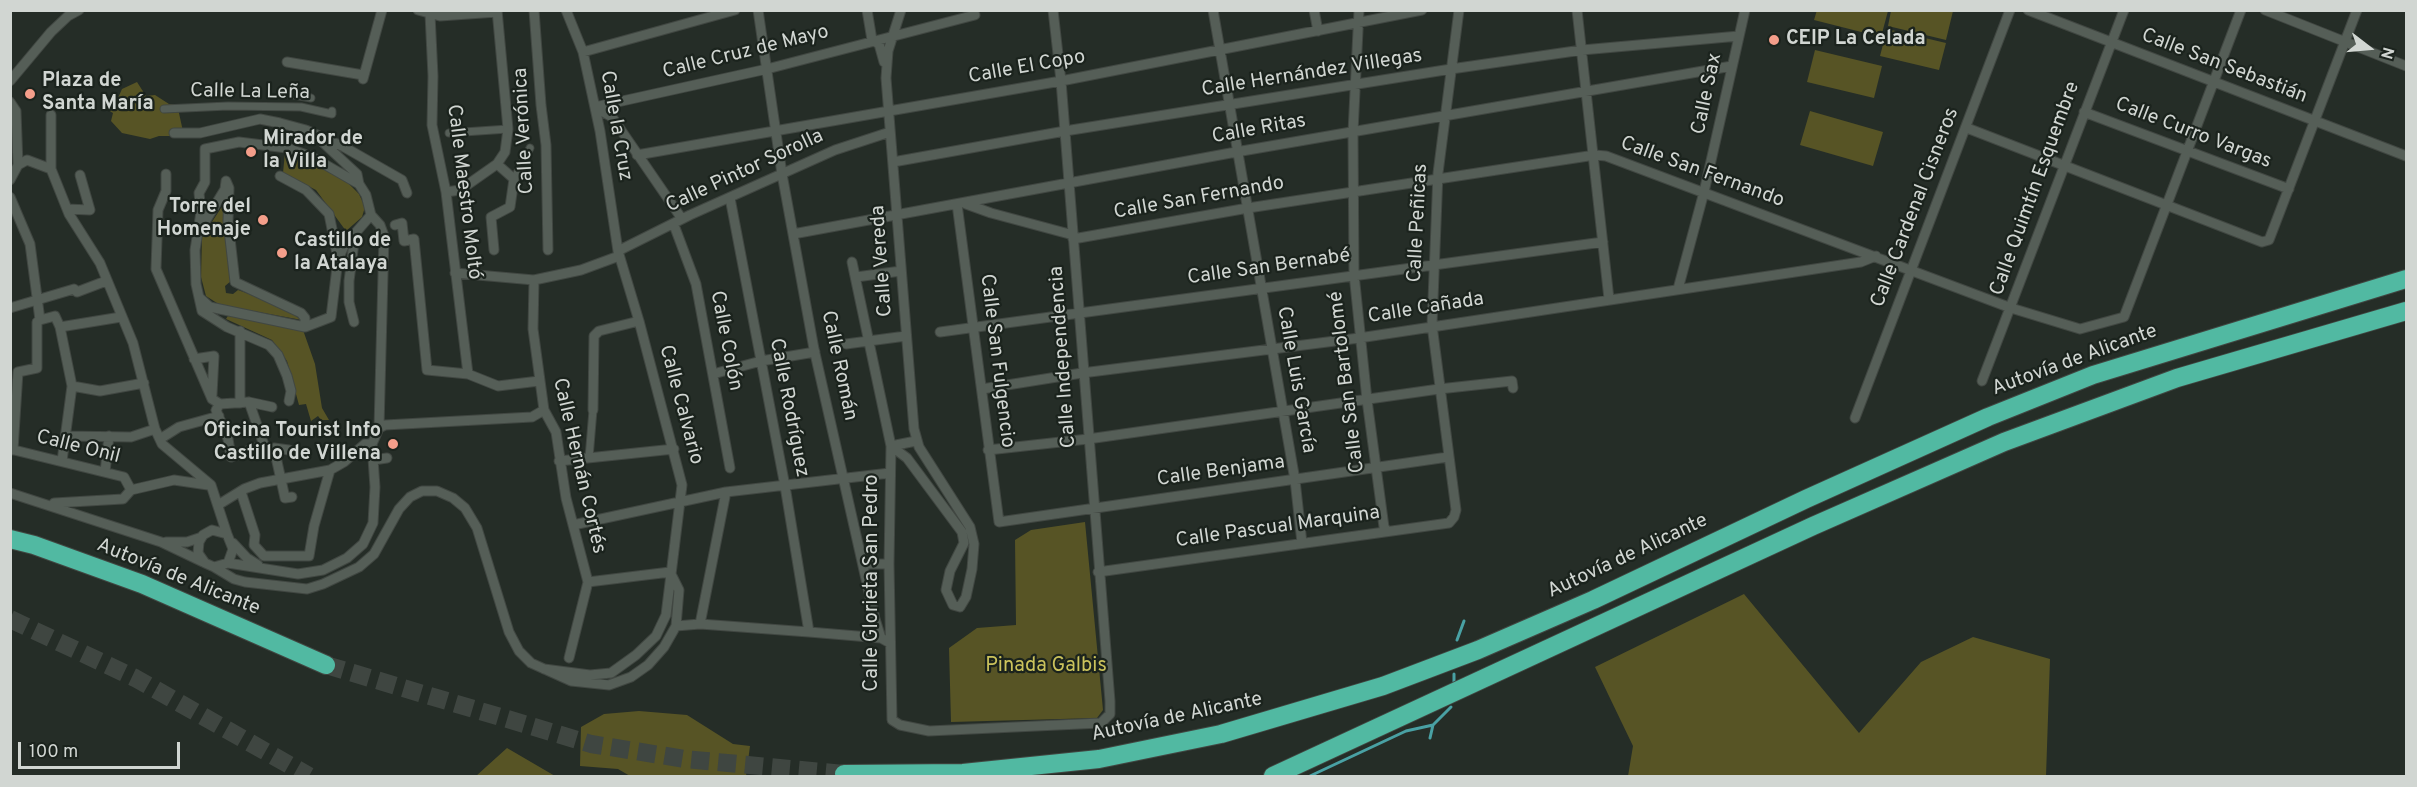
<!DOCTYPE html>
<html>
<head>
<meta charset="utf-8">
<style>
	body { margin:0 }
	#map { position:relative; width:2417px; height:787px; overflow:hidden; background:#252d27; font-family:Overpass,sans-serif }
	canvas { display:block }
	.frame { position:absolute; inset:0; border:12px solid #d1d6d2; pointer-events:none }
	.north { position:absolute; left:2339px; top:18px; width:60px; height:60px; -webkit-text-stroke:4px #1b231d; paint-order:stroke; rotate:106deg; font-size:16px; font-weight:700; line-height:24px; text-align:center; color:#d1d6d2 }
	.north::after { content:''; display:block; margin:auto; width:21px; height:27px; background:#d1d6d2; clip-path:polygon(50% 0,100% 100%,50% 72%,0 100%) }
	.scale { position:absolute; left:18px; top:742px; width:162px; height:27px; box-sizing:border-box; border:3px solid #d1d6d2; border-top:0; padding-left:8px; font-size:18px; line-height:21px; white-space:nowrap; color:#d1d6d2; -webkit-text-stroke:4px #1b231d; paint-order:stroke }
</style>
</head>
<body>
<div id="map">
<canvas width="2417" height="787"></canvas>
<div class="frame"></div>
<div class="north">N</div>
<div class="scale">100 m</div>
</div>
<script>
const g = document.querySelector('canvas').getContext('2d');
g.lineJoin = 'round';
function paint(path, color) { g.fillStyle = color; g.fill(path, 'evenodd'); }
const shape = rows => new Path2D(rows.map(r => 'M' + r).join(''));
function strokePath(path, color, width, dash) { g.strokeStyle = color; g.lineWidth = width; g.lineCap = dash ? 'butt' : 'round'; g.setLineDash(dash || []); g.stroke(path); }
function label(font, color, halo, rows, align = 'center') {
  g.font = font + ' Overpass,sans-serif'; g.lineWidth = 4.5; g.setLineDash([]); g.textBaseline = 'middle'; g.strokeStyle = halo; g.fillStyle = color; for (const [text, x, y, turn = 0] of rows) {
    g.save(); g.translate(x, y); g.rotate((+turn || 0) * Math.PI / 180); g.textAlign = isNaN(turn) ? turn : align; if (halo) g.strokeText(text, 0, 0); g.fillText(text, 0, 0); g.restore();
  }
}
paint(shape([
	[1817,10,1888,10,1888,11,1881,37,1814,20],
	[1891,11,1953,11,1946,40,1888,26],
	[1887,29,1946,43,1939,70,1880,56],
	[1815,50,1882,66,1874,98,1807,82],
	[137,82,146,96,155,95,169,104,177,104,184,136,159,136,150,139,122,133,111,121,113,113,106,109,118,98,122,89],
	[1810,111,1883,132,1873,166,1800,145],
	[285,152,341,176,359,194,365,207,362,217,346,231,316,190,283,173],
	[227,199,226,214,223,214,231,281,225,286,226,293,233,294,238,290,277,304,302,320,220,305,206,296,201,277,202,237],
	[229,314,303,330,315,364,322,408,329,420,321,420,318,416,311,421,306,404,299,405,287,361,272,340,226,319],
	[1085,522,1103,710,1097,718,951,722,949,648,977,628,1016,625,1015,540,1031,530],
	[1744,594,1859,733,1921,662,1973,637,2050,659,2046,776,1628,776,1633,746,1595,667],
	[639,711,687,715,733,744,750,746,746,776,630,776,618,769,580,766,581,727,604,714],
	[507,748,555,776,476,776]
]), '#575425');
strokePath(shape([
	[1457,640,1464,621],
	[1454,684,1454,674],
	[1430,738,1433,725,1451,707],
	[1310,776,1406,731,1433,725]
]), '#49a1a4', 3);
strokePath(shape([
	[10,619,135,678,309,776],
	[326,665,591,744,685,759,844,774]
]), '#3f4641', 18, [18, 9]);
const pedestrian = shape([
	[283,93,311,98],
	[164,109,228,106,301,107,332,114,332,111],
	[449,133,508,129],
	[514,179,530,148],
	[589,458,593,410]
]);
const minor = shape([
	[418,10,440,16,497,12],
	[534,10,541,105,546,145,548,250],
	[758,10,782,174,814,349,875,619,881,638,890,643],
	[867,10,872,40,879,44,884,62],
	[1213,10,1295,480,1302,543],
	[1314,10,1318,31],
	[1359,10,1353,132,1354,274,1367,400,1384,527,1387,531],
	[1577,10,1609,299],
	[2028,10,2406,156],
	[2265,10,2406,66],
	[430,14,433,76,432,125,446,192,468,374],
	[583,52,735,10],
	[287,62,363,75],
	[363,79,382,10],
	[10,81,51,32,68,16,79,10],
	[10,102,16,111,18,165,10,180],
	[595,107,767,69,975,15],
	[595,107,612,117,682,219],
	[2084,112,2289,189],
	[51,115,51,169],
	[1967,128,2262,242,2269,240,2357,10],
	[174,133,200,133,260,119,280,123,306,130,344,147,402,180,407,193],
	[317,137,357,174,359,184],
	[637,155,1061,81,1422,10],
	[893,162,1065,131,1451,69,1582,50,1739,36],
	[18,165,27,160,51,169,69,214,100,263,133,343,155,429,162,444,211,485,227,534],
	[166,174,166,191,158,210,156,269,212,399,220,404,249,402,272,407],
	[280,176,306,190,329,214,338,259],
	[226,181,229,188,228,221,235,282,301,313,305,318,305,327],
	[446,192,460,190,497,164,505,152,508,129,497,10],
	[10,197,30,244,40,320],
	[957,204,999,522,1448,457],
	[966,204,991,213,1073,235],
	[67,209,90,210,80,175],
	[395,225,402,223,404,241,414,239,427,370,468,374,498,386,539,381],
	[674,225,696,284,730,468],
	[200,230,225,189,226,181],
	[793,234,1236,152,1732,66],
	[1073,239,1248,208,1595,155,1606,156,2011,308,2080,329,2124,317,2241,10],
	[494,250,491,217,510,207,514,179,497,164],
	[618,251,690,215,835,150,890,132],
	[852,262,891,446,889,564,892,720,900,725,929,731,1101,723,1110,714,1110,701,1061,81,1053,10],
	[455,273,534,280,581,270,619,256],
	[856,277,901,271],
	[534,280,533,329,544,410,556,432,566,498,588,582,569,658],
	[1678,289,1704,192,1745,10],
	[200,298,210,307,305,327,331,317,338,259,344,246,371,215],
	[10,308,74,289,77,292,106,281],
	[40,320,55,316,60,327,72,386,62,461],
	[354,322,349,302,349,281,355,235],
	[60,327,121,317],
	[240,331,240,403],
	[940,332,1603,242],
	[846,344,906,336],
	[194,359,214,356,212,395],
	[713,374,761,361,815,352],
	[1982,381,2124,10],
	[72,386,100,391,144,383],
	[982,389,1082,373,1359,338,1861,262,1876,256],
	[289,401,291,391,287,376,278,355,269,345,227,327,202,311,196,284,195,250,201,212,199,193,205,182,205,149,239,142,287,148,312,157,359,184,366,195,371,215,380,225,384,236,379,428],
	[249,402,264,445],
	[220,404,216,410,228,439,231,457,264,445,262,452,274,448,285,498,292,497],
	[593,410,594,336,599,331,639,321],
	[1855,418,2010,10],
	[66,436,131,437,155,429],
	[160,439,179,427,219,416],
	[891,446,907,458,962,532,964,543,950,571,946,590,953,605,960,607,966,597,972,569,974,544,970,527,919,447,914,429,886,78,888,51,901,10],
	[891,446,916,441],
	[274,448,289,450],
	[10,449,124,477,131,490],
	[13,450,18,372,37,368,37,322,40,320],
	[988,450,1088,439,1439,389,1512,381,1513,388],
	[373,460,387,458],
	[559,461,674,449],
	[105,472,109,436],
	[241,492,255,535,254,545,264,556,309,556,314,526,330,470],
	[10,493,161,542,203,562],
	[54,503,123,499,131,490,174,480,208,485],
	[218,505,244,489,260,483,330,470,344,462,365,444,372,444],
	[573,525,726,492,890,473],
	[166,542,187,542,202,537],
	[233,543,247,558,258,565],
	[228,563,233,549,227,534,212,530,203,535,199,542,198,553,205,563,214,567,228,563,298,574,323,570,347,558,363,544,373,523,375,487,372,444,379,428,385,425,532,417,544,410],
	[863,564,889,564],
	[214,567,234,579,245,582,307,589,323,584,359,567,374,554,399,509,410,497,422,491,437,491,453,498,465,508,477,528,509,632,519,651,531,663,571,681,609,685,631,677,648,665,664,647,676,626,679,590,670,572],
	[1098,572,1449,523,1454,517,1456,510,1432,325,1438,173,1459,10],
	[588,582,670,572],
	[700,624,726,492],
	[676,626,700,624,809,632,785,486,730,198],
	[809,632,881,638],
	[544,669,590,675,611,673,636,655,656,636,666,615,682,485,639,321,618,251,600,131,583,52,566,10]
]);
const motorway = shape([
	[10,539,34,545,142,584,326,665],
	[844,774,963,773,1099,759,1221,734,1383,686,1478,650,1593,600,1806,499,1988,417,2093,375,2406,279],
	[1273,776,1813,526,2004,442,2177,378,2406,311]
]);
strokePath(pedestrian, '#414742', 9);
strokePath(minor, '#414742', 11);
strokePath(motorway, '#414742', 20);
strokePath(pedestrian, '#555e57', 7);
strokePath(minor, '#555e57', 9);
strokePath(motorway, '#51b9a2', 18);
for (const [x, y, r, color] of [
	[1774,40,6,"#f49e8a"],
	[30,94,6,"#f49e8a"],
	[251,152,6,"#f49e8a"],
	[263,220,6,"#f49e8a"],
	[282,253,6,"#f49e8a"],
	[393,444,6,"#f49e8a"]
]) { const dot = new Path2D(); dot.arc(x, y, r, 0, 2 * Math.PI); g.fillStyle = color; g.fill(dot); strokePath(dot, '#1b231d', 2); }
label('bold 20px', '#d1d6d2', '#1b231d', [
	["CEIP La Celada",1786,40],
	["Plaza de",42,82],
	["Santa María",42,105],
	["Mirador de",263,140],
	["la Villa",263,163],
	["Torre del",251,208,"right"],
	["Homenaje",251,231,"right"],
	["Castillo de",294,242],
	["la Atalaya",294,265],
	["Oficina Tourist Info",381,432,"right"],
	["Castillo de Villena",381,455,"right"]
], 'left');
label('20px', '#d1d6d2', '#1b231d', [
	["Calle Cruz de Mayo",746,53,-14],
	["Calle San Sebastián",2224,67,21],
	["Calle El Copo",1027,68,-10],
	["Calle Hernández Villegas",1312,74,-9],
	["Calle La Leña",250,93,1],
	["Calle Sax",1708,94,-78],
	["Calle la Cruz",615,126,80],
	["Calle Ritas",1259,130,-10],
	["Calle Verónica",525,131,-93],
	["Calle Curro Vargas",2193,134,21],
	["Calle Pintor Sorolla",745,172,-25],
	["Calle San Fernando",1702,173,20],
	["Calle Quimtín Esquembre",2036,189,-70],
	["Calle Maestro Moltó",463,192,83],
	["Calle San Fernando",1199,199,-10],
	["Calle Cardenal Cisneros",1916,208,-69],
	["Calle Peñicas",1419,223,-87],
	["Calle Vereda",883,261,-94],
	["Calle San Bernabé",1269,268,-8],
	["Calle Cañada",1426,309,-9],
	["Calle Colón",725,341,79],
	["Calle Independencia",1064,357,-94],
	["Calle San Fulgencio",996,361,83],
	["Autovía de Alicante",2075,361,-20],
	["Calle Román",838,366,78],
	["Calle Luis García",1295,380,80],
	["Calle San Bartolomé",1348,382,-97],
	["Calle Calvario",680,405,75],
	["Calle Rodríguez",788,408,79],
	["Calle Onil",78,448,14],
	["Calle Hernán Cortés",578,466,77],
	["Calle Benjama",1221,472,-8],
	["Calle Pascual Marquina",1278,528,-8],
	["Autovía de Alicante",1628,557,-25],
	["Autovía de Alicante",178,578,22],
	["Calle Glorieta San Pedro",873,583,-90],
	["Autovía de Alicante",1177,718,-12]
]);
label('20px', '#cbc35c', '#1b231d', [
	["Pinada Galbis",1046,667]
]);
</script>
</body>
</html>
